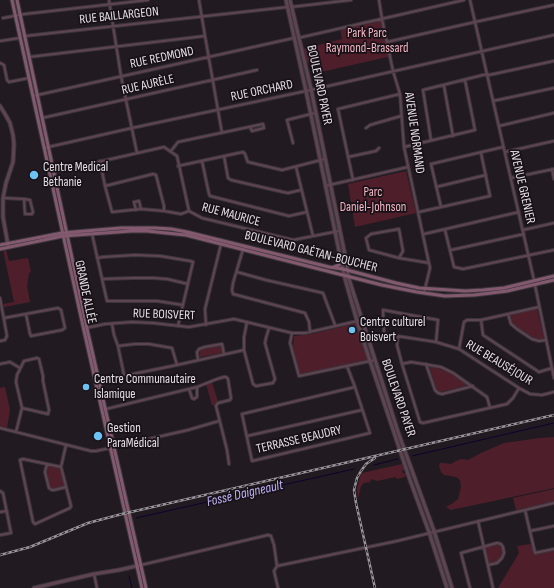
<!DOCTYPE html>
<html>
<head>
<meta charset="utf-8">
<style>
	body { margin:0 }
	canvas { display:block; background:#211a20 }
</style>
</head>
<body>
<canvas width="554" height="588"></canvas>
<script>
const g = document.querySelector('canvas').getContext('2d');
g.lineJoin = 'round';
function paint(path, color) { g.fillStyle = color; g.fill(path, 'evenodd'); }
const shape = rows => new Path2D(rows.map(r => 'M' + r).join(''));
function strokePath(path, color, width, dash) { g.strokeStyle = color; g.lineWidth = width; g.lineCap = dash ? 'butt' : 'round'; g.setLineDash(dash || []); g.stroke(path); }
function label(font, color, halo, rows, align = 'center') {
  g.font = font + ' "Sofia Sans Condensed",sans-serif'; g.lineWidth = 3.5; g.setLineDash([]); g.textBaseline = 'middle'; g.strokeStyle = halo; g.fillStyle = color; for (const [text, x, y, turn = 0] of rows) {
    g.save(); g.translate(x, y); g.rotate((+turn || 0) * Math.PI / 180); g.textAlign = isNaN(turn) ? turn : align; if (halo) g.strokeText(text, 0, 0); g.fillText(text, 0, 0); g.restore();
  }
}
paint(shape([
	[382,18,392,56,321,72,318,60,306,63,303,49,342,39,340,27],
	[406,171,416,213,355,227,348,184],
	[3,250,6,250,9,261,28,258,31,272,29,273,27,286,30,302,4,307,3,304,14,302],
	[537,308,544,338,543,339,536,339,513,325,511,320,510,315],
	[357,323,369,360,302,375,299,373,293,349,294,336,312,334],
	[221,345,222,353,200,357,199,350],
	[431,367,440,369,450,373,466,384,466,386,440,392,437,390,430,369],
	[212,382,218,402,215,406,212,405,206,384],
	[5,387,10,410,7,428,0,427,0,388],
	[554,437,554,488,451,510,446,507,453,503,458,499,461,487,460,480,456,477,444,475,441,472,439,466,440,463,443,463,451,464,456,461,462,459,468,460,481,453,504,443,540,438],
	[402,464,404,469,402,471,403,473,406,474,405,477,397,479,396,477,377,481,371,479,370,482,364,483,361,486,358,499,357,489,360,477,362,473],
	[50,466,60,468,64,486,53,489,50,488,47,472,48,467],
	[554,489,554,502,516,510,513,498],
	[497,543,501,544,503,547,504,553,502,558,497,563,488,565,483,547],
	[531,544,535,554,554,550,554,588,498,588,519,553,517,546]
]), '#4f1e2b');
strokePath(shape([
	[412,456,554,423],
	[374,465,398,459],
	[136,518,354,469],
	[129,576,132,588]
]), '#10002e', 1);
const minor = shape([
	[109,0,121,76,137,153],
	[199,0,205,36,222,133],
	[379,0,382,19,393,71,400,94,404,147,430,268,424,293],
	[470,0,534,280],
	[291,7,351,0],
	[3,18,25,14,148,0],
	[25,36,288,7],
	[298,38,464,0],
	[0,41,20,38],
	[387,42,475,22,554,5],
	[29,57,205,36],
	[0,63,4,65,7,80,9,82,29,78],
	[444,86,453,136],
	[33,96,294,38],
	[493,101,554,88],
	[42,118,257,70],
	[499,126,554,113],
	[366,128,370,125,401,116],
	[431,140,423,90,487,74,489,75,554,61],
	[293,143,287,120,315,113],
	[404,147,475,130,465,80],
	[44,148,132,128,306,91,554,35],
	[171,151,178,142,263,124,264,128,252,131,250,127],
	[505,152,554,141],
	[224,156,228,178,231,180,283,192,288,193,301,190],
	[348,157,376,151,379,148],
	[100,161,105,186,112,212,141,209,164,211,181,214,189,211],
	[202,161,209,194,210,196,289,216,307,212],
	[178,166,243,152,245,154,247,160,248,162,282,170,325,159],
	[296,167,313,236],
	[552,169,554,179],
	[54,172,164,147,177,156,189,211],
	[511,178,554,169],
	[353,180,338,109,400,94],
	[105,186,153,174,156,175,164,206,164,211],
	[325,186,408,167],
	[436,187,486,175],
	[3,198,24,199,30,200,33,212,32,214,25,214,24,199],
	[441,207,431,164,503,147],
	[136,210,134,202,139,201,141,209],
	[189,211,202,218,293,240,339,231],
	[419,212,490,196,481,153],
	[445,230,454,267,463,269,554,250],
	[523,230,554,223],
	[92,234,107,301,157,301,183,305],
	[424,234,519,212],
	[244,246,233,283,232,290,233,294,305,313,309,322,310,332],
	[451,250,524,234],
	[97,258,103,257,135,255,160,256,190,261,193,262,178,326],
	[399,258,403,251,399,229,371,234,366,238,369,250,399,258,429,263],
	[237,272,266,280,323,293,335,325],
	[102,279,134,278,153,278,167,279,188,284],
	[535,285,554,378],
	[0,298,7,336,5,340,0,341],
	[508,314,511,324,517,329,532,339,539,341,546,340],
	[4,318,58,308,61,310,65,328,62,330,31,336,30,334,26,314],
	[481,320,483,335,539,372,552,368],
	[247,322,244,337,244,350,253,384,256,386,273,383,275,379,265,343,266,338,269,328],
	[112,324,114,335,118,346,124,375,128,375,177,365,244,350],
	[206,325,205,309,221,244],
	[86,328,105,324,132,322,153,323,189,327,234,319,292,333,305,333,362,320],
	[292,333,290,343,299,376,375,360],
	[384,334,383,310,438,320,436,342],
	[398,336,397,345,402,364,420,422,423,423,507,404,513,398,519,388],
	[363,339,384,334,436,342,459,349,519,388,530,394,542,395,554,392],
	[118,346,135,344,149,344,172,348,177,365],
	[459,349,464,322,467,320,481,320,508,314,539,307],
	[198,360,197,352,199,349,205,347,222,344,224,354],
	[0,364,10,362,20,368],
	[402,364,411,362,441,367,453,373,487,397,490,408],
	[426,364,435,390,438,393,442,394,473,386],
	[347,366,355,387,370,433,252,461,242,414,355,387],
	[189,389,192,398,194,399,197,397,197,388],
	[106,409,197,387,217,379,224,377,226,377,228,379,231,398,230,400,218,403,216,406,227,450,229,464],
	[0,428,91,451,96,451,110,448],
	[16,432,22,408,16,382,17,375,24,361,37,358,39,359,43,376,43,381,49,410,48,414,22,408],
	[247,436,362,410],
	[114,447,188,430,219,421],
	[47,464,45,472,49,488,52,490,54,490,66,487],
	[61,467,71,506,70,508,35,524,33,522,32,517,20,460,23,459,61,467,66,445],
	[0,491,3,493,11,533,0,535],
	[525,510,535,553,554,549],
	[0,512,7,511],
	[478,521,493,588],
	[530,531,554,526],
	[141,565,268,535,271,536,274,545,277,566,274,571,278,588],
	[277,566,397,541,554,503],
	[94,574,97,588],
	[470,588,461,553,497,543,501,544,503,547,504,553,502,558,497,563,488,565]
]);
const tertiary = shape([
	[286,0,306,91,344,275,357,321,370,361,410,480,429,532,447,588],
	[290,0,311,89,347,265,348,276,376,363,398,432,434,531,452,588],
	[0,106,5,114,10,123,13,135,14,144,13,162,6,183,3,198,3,217,8,245],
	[34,588,94,574,119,570,141,565]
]);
const secondary = shape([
	[12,0,83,326,142,588],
	[17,0,88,333,146,588],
	[0,245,62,233,121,228,155,228,171,229,187,232,329,267,343,269,396,283,419,288,465,291,483,290,504,288,554,276],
	[0,249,63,236,131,231,147,231,186,235,382,285,417,292,445,296,474,295,491,293,507,291,554,280],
	[334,267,339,265,341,261]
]);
strokePath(minor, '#3c363c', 4);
strokePath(tertiary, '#3c363c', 5);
strokePath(secondary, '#3c363c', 5);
strokePath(minor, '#5e4451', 2);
strokePath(tertiary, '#5e4451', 3);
strokePath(secondary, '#82596e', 3);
const rail = shape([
	[0,555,30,547,88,523,122,514,554,415],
	[375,588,356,503,354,490,357,478,361,471,366,464,375,458]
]);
strokePath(rail, '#9a959a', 2.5);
strokePath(rail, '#181117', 1, [3]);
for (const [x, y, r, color] of [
	[34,175,5,"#6dc2f3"],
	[352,330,4,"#6dc2f3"],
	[86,387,4,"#6dc2f3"],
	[98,436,5,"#6dc2f3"]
]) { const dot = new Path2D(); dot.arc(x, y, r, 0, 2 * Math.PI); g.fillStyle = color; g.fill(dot); strokePath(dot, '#181117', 1.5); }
label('13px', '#e5e0e5', '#181117', [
	["RUE BAILLARGEON",119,16,-6],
	["RUE REDMOND",162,58,-12],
	["RUE AURÈLE",148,85,-13],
	["BOULEVARD PAYER",319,85,78],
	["RUE ORCHARD",262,91,-12],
	["AVENUE NORMAND",414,133,82],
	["AVENUE GRENIER",522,187,77],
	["RUE MAURICE",231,215,15],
	["BOULEVARD GAÉTAN-BOUCHER",311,252,14],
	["GRANDE ALLÉE",85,292,78],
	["RUE BOISVERT",164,315,2],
	["RUE BEAUSÉJOUR",499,363,31],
	["BOULEVARD PAYER",398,398,71],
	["TERRASSE BEAUDRY",299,440,-13]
]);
label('13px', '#f4b7c3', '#181117', [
	["Park Parc",367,34],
	["Raymond-Brassard",367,49],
	["Parc",373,193],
	["Daniel-Johnson",373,208]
]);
label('13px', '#e5e0e5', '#181117', [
	["Centre Medical",43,168],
	["Bethanie",43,183],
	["Centre culturel",360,323],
	["Boisvert",360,338],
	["Centre Communautaire",94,380],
	["Islamique",94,395],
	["Gestion",107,429],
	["ParaMédical",107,444]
], 'left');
label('italic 14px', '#beb4f8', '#181117', [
	["Fossé Daigneault",245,494,-13]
]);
</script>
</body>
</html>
